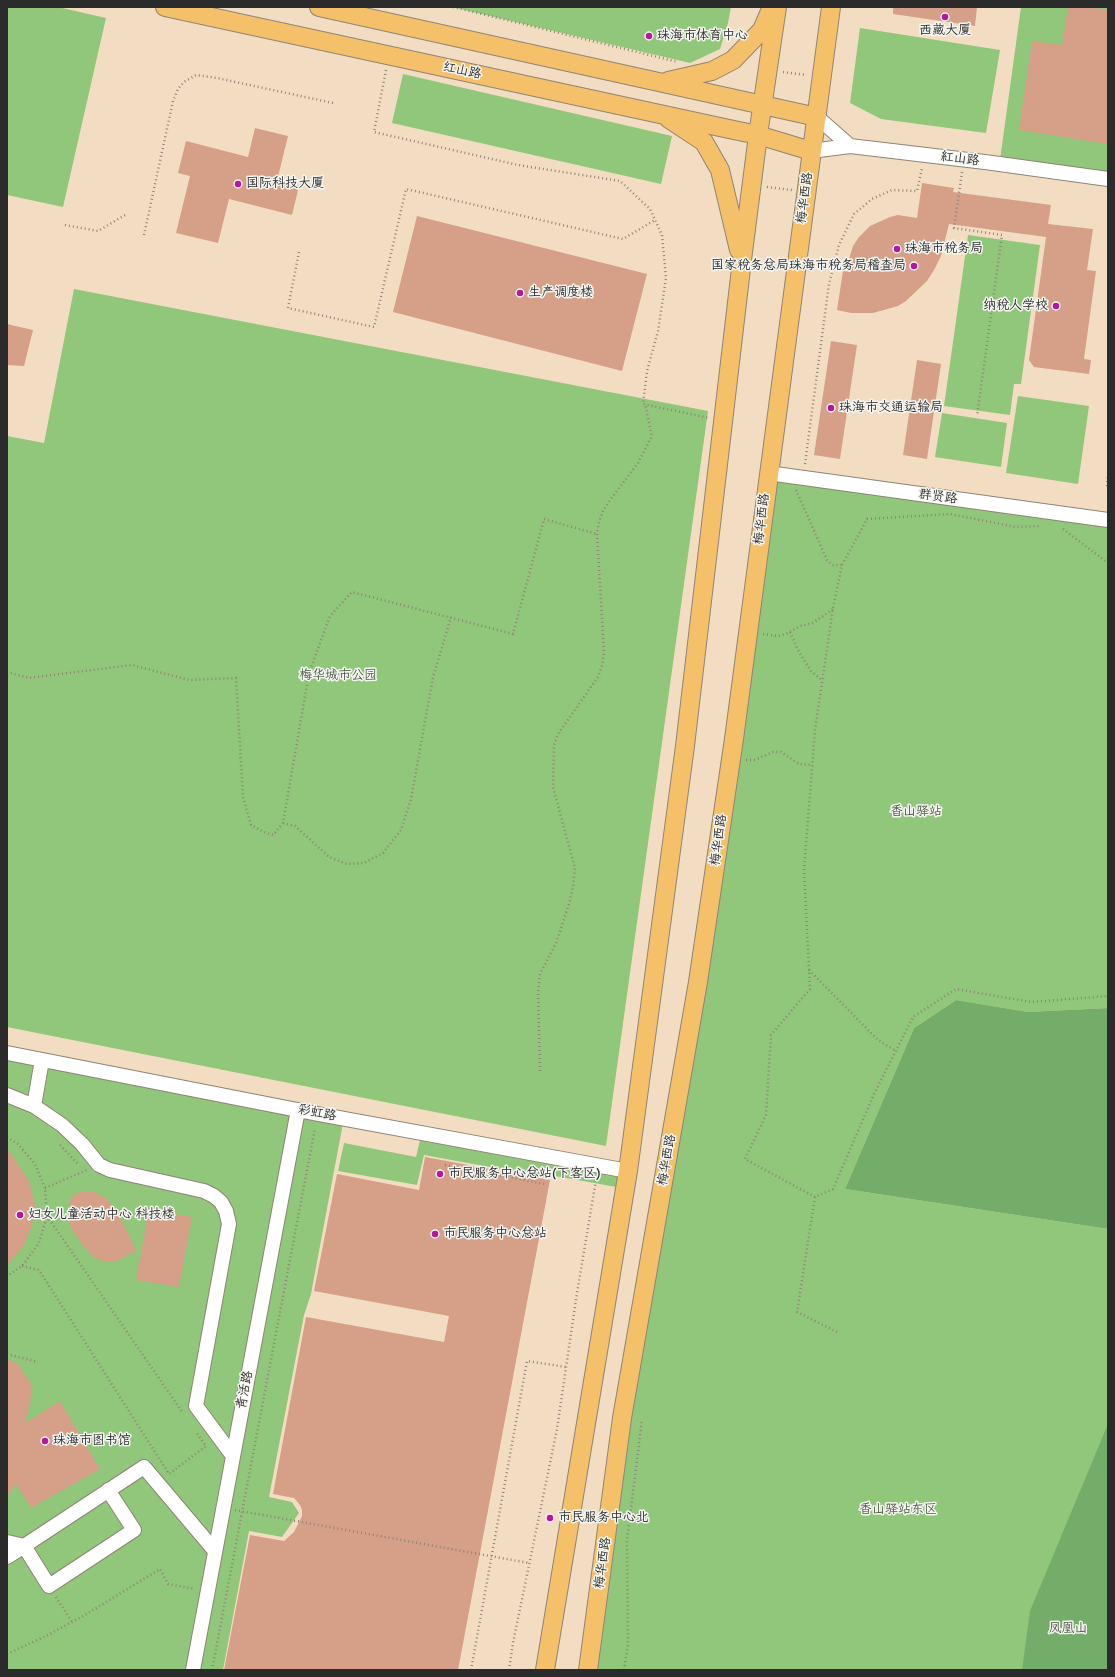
<!DOCTYPE html>
<html>
<head>
<meta charset="utf-8">
<style>
	body { margin:0 }
	#map { position:relative; width:1115px; height:1677px; overflow:hidden; background:#f3ddc2; font-family:"Balsamiq Sans",sans-serif }
	canvas { display:block }
	.frame { position:absolute; inset:0; border:8px solid #2b2b2b; pointer-events:none }
</style>
</head>
<body>
<div id="map">
<canvas width="1115" height="1677"></canvas>
<div class="frame"></div>
</div>
<script>
const g = document.querySelector('canvas').getContext('2d');
g.lineJoin = 'round';
function paint(path, color) { g.fillStyle = color; g.fill(path, 'evenodd'); }
const shape = rows => new Path2D(rows.map(r => 'M' + r).join(''));
function strokePath(path, color, width, dash) { g.strokeStyle = color; g.lineWidth = width; g.lineCap = dash ? 'butt' : 'round'; g.setLineDash(dash || []); g.stroke(path); }
function label(font, color, halo, rows, align = 'center') {
  g.font = font + ' "Balsamiq Sans","LXGW WenKai TC",sans-serif'; g.lineWidth = 3; g.setLineDash([]); g.textBaseline = 'middle'; g.strokeStyle = halo; g.fillStyle = color; for (const [text, x, y, turn = 0] of rows) {
    g.save(); g.translate(x, y); g.rotate((+turn || 0) * Math.PI / 180); g.textAlign = isNaN(turn) ? turn : align; if (halo) g.strokeText(text, 0, 0); g.fillText(text, 0, 0); g.restore();
  }
}
paint(shape([
	[7,7,58,7,106,18,63,207,7,195],
	[452,7,731,7,728,23,720,49,690,63],
	[1021,7,1108,7,1108,175,1000,160],
	[860,28,1000,50,986,133,881,119,850,103],
	[403,74,672,136,661,184,392,123],
	[968,235,1040,245,1021,384,1014,384,1010,415,944,406],
	[74,289,708,411,606,1146,7,1027,7,436,44,443],
	[1018,396,1089,406,1078,484,1006,473],
	[942,413,1007,423,1001,467,935,457],
	[769,474,1108,520,1108,1008,1028,1012,956,1000,914,1028,845,1189,1108,1229,1108,1670,589,1670],
	[7,1054,298,1110,192,1670,7,1670],
	[301,1115,343,1123,311,1294,304,1315,269,1497,292,1502,299,1513,282,1537,249,1531,223,1670,196,1670],
	[421,1136,624,1173,622,1188,555,1176,550,1178,424,1155,417,1185,338,1171,344,1143,416,1157]
]), '#90c77a');
paint(shape([
	[956,1000,1028,1012,1108,1008,1108,1229,845,1189,914,1028],
	[1108,1424,1108,1670,1022,1670,1030,1611]
]), '#74ac6a');
paint(shape([
	[893,7,977,7,975,26,893,14],
	[1068,7,1088,7,1108,10,1108,144,1019,130,1032,41,1062,45],
	[255,128,288,136,277,181,299,186,292,215,229,199,218,243,176,233,190,176,178,173,186,141,248,157],
	[922,183,954,188,953,192,1051,205,1048,224,1093,229,1087,270,1096,271,1084,359,1091,360,1089,374,1034,367,1029,360,1046,237,949,224,941,256,934,270,927,281,906,301,898,306,873,313,851,313,837,310,843,271,851,272,849,259,853,246,859,237,870,226,890,217,898,215,917,218],
	[417,216,647,274,622,371,393,312],
	[7,324,33,330,24,366,7,365],
	[831,341,857,345,840,459,814,455],
	[917,360,941,364,927,459,903,455],
	[7,1148,29,1181,35,1204,32,1226,23,1247,7,1265],
	[425,1157,550,1180,458,1670,224,1670,250,1535,284,1541,294,1532,302,1516,302,1510,300,1505,294,1498,273,1494,306,1317,444,1342,449,1316,314,1291,337,1174,419,1190],
	[82,1191,94,1192,106,1198,117,1211,136,1250,116,1262,105,1262,92,1256,81,1243,70,1226,69,1210,71,1197],
	[149,1209,192,1217,179,1287,136,1280],
	[7,1359,18,1364,31,1384,32,1394,25,1423,60,1401,100,1469,31,1508,16,1484,7,1497]
]), '#d59f88');
const minor = shape([
	[817,117,850,146],
	[811,151,850,146,985,162,1108,179],
	[768,473,1108,520],
	[7,1053,318,1114,628,1171],
	[7,1095,34,1106,62,1125,82,1144,99,1165,110,1170,204,1191,214,1196,221,1202,226,1211,229,1224,196,1406,233,1456],
	[34,1106,42,1060],
	[7,1542,24,1546,144,1467,215,1551],
	[7,1557,24,1546,49,1586,134,1530,108,1490],
	[193,1670,298,1110]
]);
const major = shape([
	[165,7,729,129,758,135,811,151],
	[319,7,817,117],
	[668,81,712,71,733,60,762,30,771,9],
	[669,119,704,142,720,170,739,250],
	[545,1670,628,1171,685,746,742,260,758,135,777,7],
	[588,1670,622,1418,698,982,734,739,831,7]
]);
strokePath(minor, '#8f8476', 16);
strokePath(major, '#8f8476', 20);
strokePath(shape([
	[453,7,678,62],
	[386,70,374,132,518,165,620,181,650,209,662,235,666,278,658,331,647,371,643,404,709,418],
	[783,72,806,75],
	[962,172,954,228,1002,235,977,416],
	[767,187,792,190],
	[65,225,98,231,127,214],
	[144,235,173,101,178,89,184,82,196,75,217,78,333,103],
	[299,252,288,308,374,327,406,189,623,239,655,220],
	[805,464,829,284,839,245,854,214,872,199,892,190,917,191,922,168],
	[1107,486,1108,475],
	[796,490,827,560,833,565,842,565],
	[1063,529,1108,563],
	[790,632,799,652,811,671,822,680],
	[763,634,778,636,786,634,800,626,813,623,833,609],
	[7,672,29,678,132,665,189,680,236,678,243,797,251,825,264,832,273,835,283,823,309,673,330,616,352,592,513,634,544,519,597,534],
	[746,760,755,760,773,752,781,752,799,764,812,765],
	[283,823,295,826,329,857,347,864,364,863,383,853,401,830,411,799,433,677,451,617],
	[809,970,878,1040,896,1051],
	[540,1071,538,992,540,974,556,943,569,904,573,887,575,868,553,787,554,745,558,734,598,677,602,666,604,652,597,534,599,522,603,511,610,500,638,463,652,436,645,404],
	[7,1137,18,1144,35,1164,45,1188,47,1216,39,1243,22,1266,7,1276],
	[60,1145,78,1164],
	[445,1165,545,1184],
	[45,1188,87,1170],
	[815,1197,745,1159,766,1115,771,1035,810,989,804,870,815,730,833,608,842,565,867,519,950,514,1016,527,1041,526],
	[47,1216,183,1413],
	[22,1266,39,1270,169,1474,206,1446,196,1432],
	[837,1332,797,1312,815,1197,833,1189,874,1094,913,1017,956,989,1031,1002,1108,996],
	[7,1354,38,1362],
	[235,1510,529,1563],
	[56,1597,72,1622],
	[7,1654,46,1636,85,1615,160,1569,168,1584,195,1589],
	[212,1670,315,1128],
	[471,1670,527,1361,566,1367],
	[509,1670,513,1643,557,1429,577,1293,596,1180],
	[624,1670,628,1644,627,1540,642,1420]
]), '#8f8476', 2.5, [1, 3]);
strokePath(minor, '#fff', 14);
strokePath(major, '#f4c16a', 18);
for (const [x, y, r, color] of [
	[945,17,4,"#b5179e"],
	[649,36,4,"#b5179e"],
	[238,184,4,"#b5179e"],
	[897,249,4,"#b5179e"],
	[914,266,4,"#b5179e"],
	[520,293,4,"#b5179e"],
	[1056,306,4,"#b5179e"],
	[831,408,4,"#b5179e"],
	[440,1174,4,"#b5179e"],
	[20,1215,4,"#b5179e"],
	[435,1234,4,"#b5179e"],
	[45,1441,4,"#b5179e"],
	[550,1518,4,"#b5179e"]
]) { const dot = new Path2D(); dot.arc(x, y, r, 0, 2 * Math.PI); g.fillStyle = color; g.fill(dot); strokePath(dot, '#f6f6f2', 1.5); }
label('13px', '#2b2b2b', '#f6f6f2', [
	["西藏大厦",945,31,"center"],
	["珠海市体育中心",657,36],
	["国际科技大厦",246,184],
	["珠海市税务局",905,249],
	["国家税务总局珠海市税务局稽查局",906,266,"right"],
	["生产调度楼",528,293],
	["纳税人学校",1048,306,"right"],
	["珠海市交通运输局",839,408],
	["市民服务中心总站(下客区)",448,1174],
	["妇女儿童活动中心 科技楼",28,1215],
	["市民服务中心总站",443,1234],
	["珠海市图书馆",53,1441],
	["市民服务中心北",558,1518]
], 'left');
label('13px', '#2b2b2b', '#f6f6f2', [
	["红山路",462,71,12],
	["紅山路",960,159,7],
	["梅华西路",805,198,-82],
	["群贤路",938,497,8],
	["梅华西路",762,519,-83],
	["梅华西路",719,840,-82],
	["彩虹路",317,1113,11],
	["梅华西路",667,1160,-80],
	["青活路",245,1390,-79],
	["梅华西路",603,1563,-82]
]);
label('13px', '#495a43', '#f6f6f2', [
	["梅华城市公园",338,676],
	["香山驿站",916,812],
	["香山驿站东区",898,1510],
	["凤凰山",1068,1629]
]);
</script>
</body>
</html>
